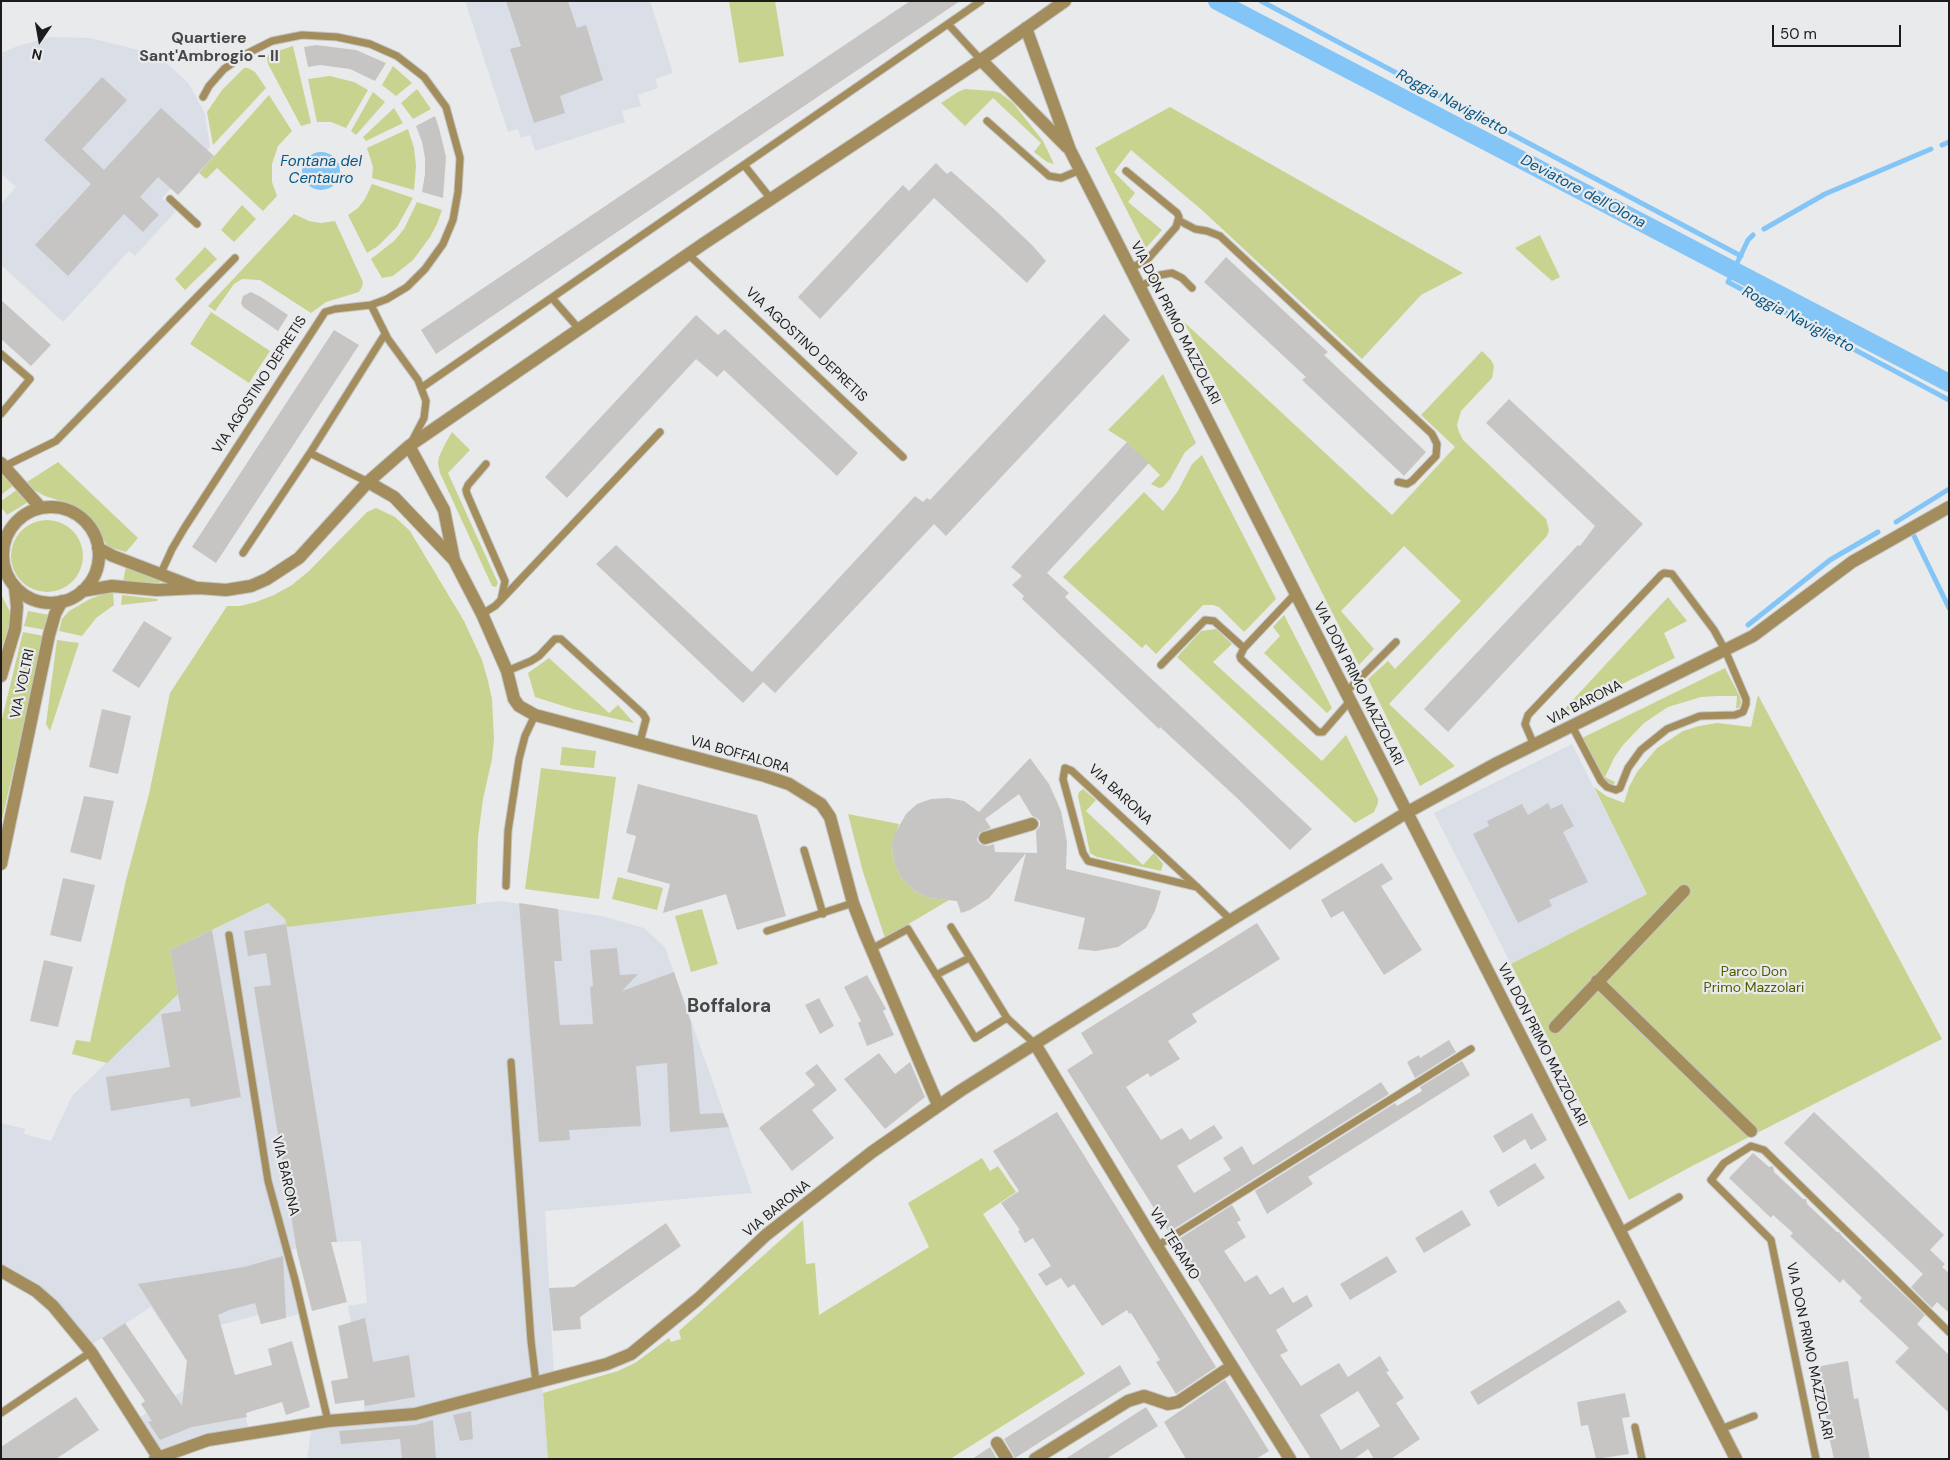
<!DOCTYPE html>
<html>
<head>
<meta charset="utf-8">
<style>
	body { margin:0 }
	#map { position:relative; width:1950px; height:1460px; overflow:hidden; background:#e9eaeb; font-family:"DM Sans",sans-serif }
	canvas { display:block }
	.frame { position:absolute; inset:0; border:2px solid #1c1c1d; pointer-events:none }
	.north { position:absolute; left:15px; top:15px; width:50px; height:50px; -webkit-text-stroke:4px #e9eaeb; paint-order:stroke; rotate:192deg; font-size:14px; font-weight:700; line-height:20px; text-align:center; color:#1c1c1d }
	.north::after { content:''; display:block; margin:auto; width:18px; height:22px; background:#1c1c1d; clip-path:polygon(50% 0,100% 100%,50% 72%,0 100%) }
	.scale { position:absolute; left:1772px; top:25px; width:129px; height:22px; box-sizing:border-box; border:2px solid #1c1c1d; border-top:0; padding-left:6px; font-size:15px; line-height:18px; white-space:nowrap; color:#1c1c1d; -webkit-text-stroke:4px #e9eaeb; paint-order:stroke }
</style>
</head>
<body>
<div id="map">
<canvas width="1950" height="1460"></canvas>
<div class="frame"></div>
<div class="north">N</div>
<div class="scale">50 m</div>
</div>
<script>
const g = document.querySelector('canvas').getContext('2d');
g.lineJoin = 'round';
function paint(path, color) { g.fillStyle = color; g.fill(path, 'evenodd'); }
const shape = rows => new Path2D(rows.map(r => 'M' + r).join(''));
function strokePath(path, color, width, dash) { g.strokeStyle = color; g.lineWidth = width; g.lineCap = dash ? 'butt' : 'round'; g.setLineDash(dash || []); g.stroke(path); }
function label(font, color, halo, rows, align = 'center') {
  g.font = font + ' "DM Sans",sans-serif'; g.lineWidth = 4.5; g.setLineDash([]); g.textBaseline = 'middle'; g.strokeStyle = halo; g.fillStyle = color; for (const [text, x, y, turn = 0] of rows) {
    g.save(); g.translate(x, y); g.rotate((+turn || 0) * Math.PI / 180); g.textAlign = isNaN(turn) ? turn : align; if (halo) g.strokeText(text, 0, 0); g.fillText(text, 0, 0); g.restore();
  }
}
paint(shape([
	[465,1,650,1,673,73,655,79,658,88,638,95,641,106,622,111,625,122,535,151,530,135,521,138,518,129,508,132],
	[50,37,89,38,119,45,142,51,167,63,189,84,205,114,210,147,162,198,176,211,135,256,129,251,63,322,1,265,1,204,16,187,1,173,1,53,18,46],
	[1572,744,1647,894,1511,964,1434,813],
	[500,901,602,916,644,928,665,947,752,1193,545,1211,554,1375,415,1413,364,1417,364,1399,348,1306,367,1303,361,1241,331,1242,284,1251,299,1314,261,1324,258,1315,221,1325,249,1430,159,1453,137,1419,183,1391,187,1361,151,1307,91,1345,1,1267,1,1123,25,1129,24,1134,51,1141,72,1096,177,994,170,950,269,903,285,919,287,927],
	[542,1381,548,1459,307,1459,312,1425,415,1415]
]), '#dadee7');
paint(shape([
	[729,1,775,1,784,56,739,63],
	[293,46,311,123,301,126,268,64,267,58,269,54],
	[393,66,412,83,396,96,382,85],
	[244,68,248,68,255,72,266,88,213,145,207,112,222,90],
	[330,76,354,82,368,90,346,128,331,122,317,122,308,79],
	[417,89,431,109,413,119,401,103],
	[965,89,993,91,1000,93,1013,103,1043,141,1054,164,1047,162,1034,152,1041,143,993,98,965,126,941,103,958,92],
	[373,92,385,102,356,135,351,131],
	[269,95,292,131,278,146,272,164,272,182,277,196,263,211,217,168,206,179,199,173],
	[1170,107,1463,273,1421,295,1362,359,1203,211,1131,150,1114,172,1135,193,1128,202,1162,230,1146,248,1095,148],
	[394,108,403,123,366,141,363,137],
	[408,129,414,148,416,166,414,190,372,178,373,167,367,148],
	[372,184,413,198,397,227,378,246,367,253,348,215,358,208,365,199],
	[417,202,442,210,437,224,430,237,413,260,393,276,382,278,371,259,394,241,404,229],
	[242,205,256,219,234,242,221,230],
	[294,214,309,221,321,223,335,221,363,282,362,287,359,292,326,302,311,313,260,280,242,279,234,284,215,311,208,306],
	[1540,235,1560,277,1552,281,1515,248],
	[205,247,217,259,185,290,175,279],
	[211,312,270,351,249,383,190,344],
	[1184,322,1392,515,1455,447,1421,415,1482,351,1491,360,1494,366,1492,378,1461,411,1457,425,1459,432,1463,440,1546,519,1549,530,1547,536,1389,704,1455,766,1420,786,1368,679,1388,661,1395,669,1461,601,1404,546,1341,611,1374,649,1359,665],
	[1163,374,1196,443,1185,452,1170,479,1163,487,1159,488,1151,484,1160,475,1127,442,1108,430],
	[452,432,470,450,448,473,498,583,496,587,492,586,440,473,438,463,439,457,445,444],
	[1202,455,1276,599,1244,632,1219,607,1213,605,1203,605,1156,654,1146,644,1142,648,1063,577,1144,492,1163,511,1178,491,1192,464],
	[58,462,138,538,126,552,108,547,95,525,85,513,73,505,45,496,34,490,27,482],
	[1,470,14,485,1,495],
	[18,489,28,502,7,515,1,507,1,501],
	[376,508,395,517,410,531,464,621,482,660,488,681,492,699,494,739,492,759,483,799,478,837,476,904,287,927,285,919,268,903,170,950,178,994,107,1063,72,1054,76,1040,90,1042,126,880,149,794,170,693,227,606,240,606,256,602,274,595,292,585,309,571,367,512],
	'11 556a36 36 0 1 1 72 0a36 36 0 1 1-72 0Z',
	[126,567,160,581,160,582,158,583,123,581],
	[113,593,114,605,96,618,82,636,59,631,62,619,69,611,90,599,103,594],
	[1,594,9,610,11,619,1,651],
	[122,595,158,599,157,601,121,605],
	[1668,597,1687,621,1664,633,1675,658,1559,715],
	[28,611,49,615,46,630,24,626],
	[1284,615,1332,708,1327,713,1264,653,1280,636,1273,627],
	[1216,629,1232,644,1213,662,1322,761,1346,735,1378,799,1378,803,1374,812,1355,823,1177,657,1201,631],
	[23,632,44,636,1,824,1,723],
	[57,640,79,643,50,731,46,724],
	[549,658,609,713,618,705,634,723,573,709,535,697,528,673],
	[1725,668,1740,697,1741,703,1739,708,1736,708,1737,696,1718,696,1701,697,1668,707,1644,723,1623,745,1614,758,1605,777,1615,782,1614,784,1610,784,1603,779,1582,738],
	[1758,695,1942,1039,1694,1165,1629,1200,1511,964,1647,894,1594,787,1606,796,1624,803,1629,787,1637,772,1657,748,1683,731,1699,726,1717,723,1751,727],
	[562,747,596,751,594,768,560,765],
	[541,768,616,777,599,899,525,889],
	[1083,789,1096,800,1086,811,1143,865,1154,853,1163,864,1161,871,1097,857,1090,853,1078,796,1079,792],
	[848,814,899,824,892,845,894,863,901,878,915,891,929,898,949,900,885,938,863,872],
	[618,877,663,888,657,910,612,899],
	[702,909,718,964,691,972,675,916],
	[982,1158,990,1171,998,1166,1016,1192,983,1214,1085,1374,950,1459,548,1459,543,1393,618,1371,635,1363,669,1338,671,1342,681,1339,679,1331,803,1220,806,1264,815,1263,819,1315,929,1247,908,1203]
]), '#c8d38f');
paint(shape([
	'302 171a19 19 0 1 1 38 0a19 19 0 1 1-38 0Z'
]), '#84c5f7');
strokePath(shape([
	[1261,1,1741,256],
	[1942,145,1949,142],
	[1764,229,1825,194,1931,149],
	[1753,235,1748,240,1728,282,1949,400],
	[1896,522,1949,489],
	[1913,534,1949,608],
	[1748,625,1830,560,1878,532]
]), '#84c5f7', 5);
strokePath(shape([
	[1217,1,1949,383]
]), '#84c5f7', 18);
paint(shape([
	[506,1,568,1,577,28,586,25,603,80,560,96,565,113,534,123,510,49,521,46],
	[910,1,960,1,436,354,421,330],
	[316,45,356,50,386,63,375,81,350,69,320,65,308,67,304,47],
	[102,77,127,100,82,149,104,170,161,108,214,156,178,195,158,177,140,197,159,215,151,223,143,232,124,214,68,276,35,245,91,184,44,140],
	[435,116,439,128,446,157,443,198,422,192,425,174,425,158,422,142,416,126],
	[936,163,947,174,951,171,994,209,1032,245,1046,261,1027,283,934,198,820,319,798,297,903,185,909,191],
	[1226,257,1328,352,1324,355,1426,452,1404,476,1302,380,1306,377,1204,282],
	[251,292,261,297,288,315,278,331,243,307,241,303,243,296],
	[1,300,51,345,31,366,1,339],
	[1104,314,1130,340,946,536,934,524,775,693,763,682,743,703,596,564,616,545,752,672,915,496,923,502,927,498,930,500],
	[696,315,718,335,725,329,858,453,837,476,724,370,717,377,696,359,567,498,545,477],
	[334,330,359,345,216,563,192,547],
	[1509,399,1643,524,1448,732,1424,709,1578,545,1580,546,1595,526,1486,423],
	[1127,442,1149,463,1047,573,1069,593,1065,597,1096,627,1312,829,1290,850,1237,798,1160,727,1159,729,1022,599,1024,596,1012,585,1022,576,1011,567],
	[144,621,172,638,139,688,112,671],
	[102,709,131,716,118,774,89,767],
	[1030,758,1049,784,1061,811,1067,842,1066,869,1161,891,1155,911,1146,928,1118,947,1096,951,1078,949,1085,918,1014,901,1026,853,989,898,970,910,961,913,957,901,929,898,915,891,901,878,894,863,892,845,894,835,906,814,917,804,931,799,948,798,964,801,979,812],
	[1019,794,1032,816,1037,818,1040,821,1040,826,1036,831,1037,853,995,852,994,844,987,846,980,844,977,840,979,833,991,828,985,819],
	[638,784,757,815,786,916,737,930,726,894,663,913,670,884,627,872,636,836,626,833],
	[84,796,114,801,101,860,70,852],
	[1548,803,1551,809,1562,804,1574,826,1563,832,1588,882,1549,900,1552,906,1518,923,1473,834,1489,826,1487,821,1522,804,1528,815],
	[1382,863,1393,879,1381,886,1422,950,1384,975,1343,911,1331,918,1321,900],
	[63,878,95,885,81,942,50,935],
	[519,903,558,909,562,961,554,961,560,1025,593,1024,590,987,593,986,590,950,617,948,620,975,638,974,622,991,674,972,691,1022,700,1114,723,1113,729,1127,670,1132,667,1063,636,1066,641,1126,569,1130,570,1140,539,1142],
	[1257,923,1280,959,1192,1014,1197,1022,1168,1041,1180,1059,1150,1077,1148,1073,1126,1087,1161,1140,1182,1128,1190,1140,1214,1125,1223,1138,1177,1166,1194,1193,1231,1170,1223,1158,1242,1146,1253,1165,1381,1082,1389,1094,1169,1232,1067,1070,1093,1053,1081,1033],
	[286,924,337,1242,331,1242,347,1302,312,1311,297,1252,254,987,271,985,266,953,248,956,244,931],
	[212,930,241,1097,191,1107,189,1098,111,1111,106,1077,170,1067,161,1014,181,1011,170,950],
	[44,960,73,967,58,1027,30,1021],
	[867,975,886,1009,883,1011,894,1035,867,1046,858,1023,861,1021,844,987],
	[819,998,834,1026,820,1034,805,1005],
	[1449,1040,1456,1052,1415,1078,1407,1062,1419,1055,1420,1058],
	[879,1053,895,1074,910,1062,925,1097,885,1129,844,1079],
	[1462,1061,1470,1075,1308,1177,1313,1184,1267,1214,1255,1191,1395,1103,1397,1106,1422,1091,1420,1087],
	[817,1064,837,1090,812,1110,834,1138,792,1171,759,1128,815,1085,805,1073],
	[1057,1112,1216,1367,1176,1394,1156,1362,1160,1360,1131,1313,1129,1314,1127,1310,1102,1326,1074,1284,1068,1288,1061,1278,1046,1286,1038,1274,1051,1266,1033,1238,1025,1243,1018,1231,1020,1230,1001,1203,1019,1191,993,1151],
	[1814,1112,1944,1235,1930,1250,1945,1264,1942,1267,1949,1273,1949,1313,1937,1302,1932,1308,1911,1287,1923,1274,1784,1143],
	[1532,1113,1547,1140,1531,1150,1525,1139,1503,1153,1493,1136],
	[1753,1153,1769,1167,1773,1166,1774,1172,1803,1199,1806,1199,1807,1204,1837,1232,1839,1232,1842,1236,1925,1315,1917,1324,1949,1355,1949,1413,1895,1362,1909,1348,1859,1301,1862,1298,1843,1279,1840,1283,1790,1236,1793,1233,1773,1215,1771,1218,1729,1178],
	[1535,1163,1545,1178,1498,1207,1489,1191],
	[1232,1205,1241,1220,1237,1222,1246,1237,1224,1251,1245,1282,1257,1275,1270,1295,1283,1287,1293,1303,1307,1295,1313,1306,1276,1330,1288,1351,1280,1355,1301,1386,1339,1363,1348,1377,1380,1356,1389,1371,1386,1372,1404,1398,1396,1403,1420,1439,1391,1459,1374,1459,1368,1449,1354,1459,1311,1459,1174,1242],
	[1358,1391,1380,1426,1341,1450,1320,1415],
	[1462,1210,1471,1225,1424,1253,1415,1238],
	[666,1223,681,1246,580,1317,581,1329,553,1331,549,1288,574,1287],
	[283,1256,286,1318,261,1324,255,1303,229,1310,218,1315,235,1375,272,1365,268,1349,292,1341,310,1407,286,1415,282,1402,246,1413,247,1417,192,1427,160,1440,148,1422,152,1421,141,1404,145,1401,102,1338,125,1323,182,1406,187,1361,138,1284,244,1267],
	[1387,1256,1397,1272,1350,1300,1340,1284],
	[1619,1300,1627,1312,1478,1405,1470,1392],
	[365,1318,373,1362,409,1355,415,1397,365,1406,364,1400,335,1404,331,1381,348,1378,338,1326],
	[1848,1361,1854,1399,1858,1398,1870,1459,1834,1459,1830,1441,1826,1437,1829,1431,1816,1367],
	[1120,1365,1131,1384,1015,1458,1004,1439],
	[1225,1380,1269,1451,1256,1459,1186,1459,1164,1422],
	[1625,1393,1630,1417,1622,1418,1629,1454,1596,1459,1588,1425,1581,1426,1577,1402],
	[76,1397,99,1430,56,1459,1,1459,1,1447],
	[1146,1407,1158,1426,1106,1459,1065,1459],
	[471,1411,473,1439,460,1441,453,1415],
	[433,1420,436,1459,402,1459,400,1439,341,1444,339,1431,415,1425],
	[990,1447,997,1459,972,1459]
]), '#c7c5c4');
const lane = shape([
	[948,24,981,60],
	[987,121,1049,176,1061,178,1080,170],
	[744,165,771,199],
	[1126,171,1177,213,1179,217,1176,227,1147,260,1131,268],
	[170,199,197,224],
	[1178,220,1195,229,1207,231,1220,236,1432,434,1437,444,1436,456,1412,481,1407,484,1398,482],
	[689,255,903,457],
	[1140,287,1160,275,1172,273,1182,278,1192,288],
	[552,298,580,330],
	[371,305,388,339,418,380,426,401,424,418,412,441],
	[1,354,30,379,1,414],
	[421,388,981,1],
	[310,453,368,482],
	[5,466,56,441,235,258],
	[243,553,310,453,385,334],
	[161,573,172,549,185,527,325,312,335,309,371,305,387,299,407,287,425,269,443,244,453,220,458,192,460,158,446,107,424,77,397,56,370,44,337,37,302,35,272,41,246,54,224,69,209,86,203,97],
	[1295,594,1244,648,1240,656,1241,659,1318,732,1323,732,1350,701],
	[501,600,660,432],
	[482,614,495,606,501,600,505,581,467,494,466,490,468,485,486,464],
	[1161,665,1205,620,1214,621,1244,648],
	[507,671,531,661,539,656,555,639,561,639,643,714,646,719,640,742],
	[1346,692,1396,642],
	[1534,745,1525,724,1528,715,1661,575,1664,573,1672,574,1714,630,1725,650,1746,699,1746,704,1743,712,1735,715,1700,716,1667,729,1641,750,1628,768,1620,788,1616,790,1607,787,1601,781,1572,726],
	[804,850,823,914],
	[506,886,508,831,519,759,525,736,535,715],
	[1197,887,1088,861,1083,853,1063,779,1065,768,1072,771,1197,887,1231,920],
	[951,927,1007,1018,1035,1044],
	[767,931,853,903],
	[229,935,268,1181,295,1280,328,1421],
	[873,948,908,929,975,1038,1007,1018],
	[936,975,969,958],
	[511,1062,531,1341,536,1382],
	[1619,1232,1679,1197],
	[1157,1246,1471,1049],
	[1,1413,91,1352],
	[1635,1427,1642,1459],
	[1721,1429,1754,1416],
	[1816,1459,1771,1240,1711,1180,1724,1163,1751,1146,1764,1150,1949,1332]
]);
const street = shape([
	[1026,28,1070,150,1736,1459],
	[981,60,1067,147],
	[409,446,444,510,454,560],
	[1,463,41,508],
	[368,482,394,497,454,560,482,614,507,671,514,699,519,706,535,715,765,776,789,784,821,804,830,817,853,903,865,934,938,1105],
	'3 555a48 48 0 1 1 96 0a48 48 0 1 1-96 0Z',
	[98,548,113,556,194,587],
	[82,591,112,586,157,590,199,588,226,590,251,586,267,579,299,558,368,482,409,446,703,244,981,60,1065,1],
	[1,676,15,629,17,607,15,587],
	[985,838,1032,824],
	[1,864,49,635,55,614,62,601],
	[1597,981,1751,1131],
	[1555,1027,1684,891],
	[1035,1044,1157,1246,1290,1459],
	[1,1271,36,1291,53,1306,91,1352,158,1457],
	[997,1443,1007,1459],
	[155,1459,208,1440,328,1421,415,1414,607,1364,631,1354,698,1299,766,1235,872,1152,960,1091,1231,920,1406,813,1497,763,1753,636,1852,562,1949,507],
	[1035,1459,1128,1401,1144,1396,1168,1404,1178,1402,1232,1366]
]);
strokePath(lane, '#c4c5c6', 9);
strokePath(street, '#c4c5c6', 14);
strokePath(lane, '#a38d5d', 7);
strokePath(street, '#a38d5d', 12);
label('14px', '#1c1c1d', '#e9eaeb', [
	["VIA DON PRIMO MAZZOLARI",1175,323,63],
	["VIA AGOSTINO DEPRETIS",806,345,43],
	["VIA AGOSTINO DEPRETIS",260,385,-57],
	["VIA VOLTRI",23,684,-78],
	["VIA DON PRIMO MAZZOLARI",1358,684,63],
	["VIA BARONA",1585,703,-27],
	["VIA BOFFALORA",740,755,16],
	["VIA BARONA",1120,795,43],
	["VIA DON PRIMO MAZZOLARI",1542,1045,63],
	["VIA BARONA",285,1176,77],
	["VIA BARONA",777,1209,-39],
	["VIA TERAMO",1174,1244,58],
	["VIA DON PRIMO MAZZOLARI",1809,1351,78]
]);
label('14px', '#515900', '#e9eaeb', [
	["Parco Don",1754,972],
	["Primo Mazzolari",1754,988]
]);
label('italic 15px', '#075684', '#e9eaeb', [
	["Roggia Naviglietto",1452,103,28],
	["Fontana del",321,162],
	["Centauro",321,179],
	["Deviatore dell'Olona",1583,192,28],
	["Roggia Naviglietto",1798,320,28]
]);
label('bold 16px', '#474748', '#e9eaeb', [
	["Quartiere",209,39],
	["Sant'Ambrogio - II",209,57]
]);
label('bold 19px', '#474748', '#e9eaeb', [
	["Boffalora",729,1007]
]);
</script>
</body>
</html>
